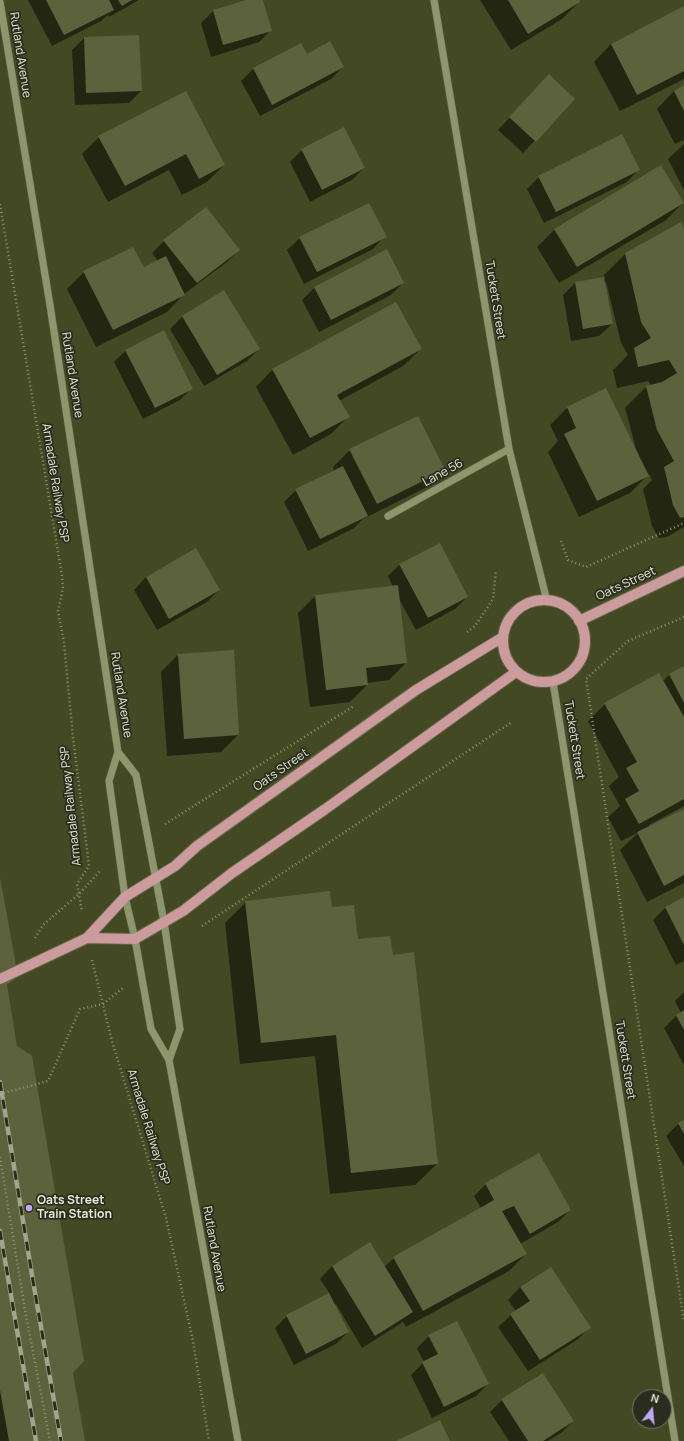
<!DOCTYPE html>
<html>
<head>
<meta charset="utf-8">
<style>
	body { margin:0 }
	#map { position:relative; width:684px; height:1441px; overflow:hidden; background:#434923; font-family:Manrope,sans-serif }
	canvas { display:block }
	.north { position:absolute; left:632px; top:1389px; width:40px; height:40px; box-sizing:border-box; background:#2a2d1d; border:1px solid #747866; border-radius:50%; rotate:16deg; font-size:11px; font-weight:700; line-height:16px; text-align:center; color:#e4e8d3 }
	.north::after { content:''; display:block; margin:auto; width:14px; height:18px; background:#bea9f5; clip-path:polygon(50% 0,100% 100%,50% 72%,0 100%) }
</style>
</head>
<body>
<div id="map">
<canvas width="684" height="1441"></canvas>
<div class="north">N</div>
</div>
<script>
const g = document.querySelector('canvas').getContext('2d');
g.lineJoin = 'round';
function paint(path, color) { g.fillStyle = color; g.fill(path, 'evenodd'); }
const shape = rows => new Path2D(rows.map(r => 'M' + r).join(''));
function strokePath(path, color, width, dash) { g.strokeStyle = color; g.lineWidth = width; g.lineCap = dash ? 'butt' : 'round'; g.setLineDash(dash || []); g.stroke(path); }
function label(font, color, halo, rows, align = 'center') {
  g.font = font + ' Manrope,sans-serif'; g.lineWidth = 3.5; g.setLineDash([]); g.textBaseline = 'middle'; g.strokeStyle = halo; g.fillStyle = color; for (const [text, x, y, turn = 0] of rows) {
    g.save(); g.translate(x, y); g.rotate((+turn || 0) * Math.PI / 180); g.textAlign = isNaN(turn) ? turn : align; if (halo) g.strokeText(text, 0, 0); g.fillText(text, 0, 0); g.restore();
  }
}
paint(shape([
	[28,0,139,0,109,17,108,15,101,21,52,46],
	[249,0,262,0,271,30,259,42,211,57,201,23,213,11],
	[480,0,578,0,579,2,562,19,511,50],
	[684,8,684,79,620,111,594,62,611,44],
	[84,38,141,91,129,103,75,105,72,50],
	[307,55,343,67,331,79,260,116,241,81,253,69],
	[684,86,684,140,675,144,657,109,674,91],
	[537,88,574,99,523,153,498,130],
	[185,92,224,165,207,182,182,195,169,170,108,202,82,154,99,137],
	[684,144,684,190,668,159],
	[302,150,364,168,352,180,310,202,290,162],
	[661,166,683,203,666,220,559,283,537,247,554,230],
	[639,169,627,182,544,223,527,189,539,177],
	[369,204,385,236,373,249,304,284,287,250,300,238],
	[684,230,684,527,667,537,659,538,652,526,643,489,652,480,649,474,630,493,579,517,548,452,558,441,550,425,567,408,605,389,636,449,625,408,647,386,651,385,648,381,617,388,613,370,628,355,621,343,606,282,604,283,612,324,599,336,571,341,563,295,575,283,605,278,604,275,625,254],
	[164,241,239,250,227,262,184,294,167,312,96,347,67,289,84,272,143,269,158,261,152,253],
	[386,250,403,283,391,295,319,332,302,300,314,288],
	[224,291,259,349,247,361,204,386,170,329,182,317],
	[421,349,403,366,339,401,348,417,331,434,293,455,256,387,273,369],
	[126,350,192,388,180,400,143,419,114,362],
	[350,450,444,470,427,487,363,519,354,528,308,551,284,502,296,490,334,470,333,467],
	[196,549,219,590,207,602,157,630,134,590,146,577],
	[400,564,467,597,455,609,416,630,398,597,406,663,389,680,367,683,367,685,350,702,310,707,298,613,316,595,393,587,388,576],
	[178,655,238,735,221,752,167,756,161,672],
	[684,667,684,806,649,825,650,827,684,810,684,883,647,902,620,850,639,832,621,841,608,817,620,806,609,786,619,777,588,721,605,704,663,681,669,675],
	[0,878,17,976,6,986,84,1441,0,1441],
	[684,899,684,961,676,965,653,920,665,908],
	[246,902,331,908,357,940,392,956,437,1164,415,1185,330,1194,315,1056,240,1064,225,923],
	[684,992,684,1065,664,1028,676,1016,681,1013,675,1001],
	[684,1121,684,1166,666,1136,678,1124],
	[486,1184,570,1210,558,1222,520,1244,526,1254,509,1271,406,1327,403,1322,362,1348,336,1304,334,1305,348,1332,336,1344,294,1365,275,1328,287,1316,330,1294,320,1279,332,1266,370,1244,384,1267,394,1258,481,1208,474,1196],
	[550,1268,589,1328,577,1340,528,1371,498,1327,511,1315,516,1311,508,1300,520,1287],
	[429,1336,488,1384,476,1396,432,1418,411,1375,424,1362,417,1348],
	[502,1400,573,1421,561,1433,548,1441,509,1441,490,1412]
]), '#0007');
paint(shape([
	[46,0,109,0,114,10,64,35],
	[118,0,132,0,122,6],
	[246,0,263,0,272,31,223,45,213,10],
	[508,0,579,0,580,2,528,34],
	[684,6,684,71,637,95,611,44],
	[139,35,142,91,86,93,84,37],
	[330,41,344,67,272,105,253,68,301,43,307,54],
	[549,74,575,99,536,142,509,117],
	[684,85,684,111,674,91],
	[186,91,225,165,199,179,186,154,125,186,98,136],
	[344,127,365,168,322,190,301,149],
	[622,134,640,170,556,212,538,176],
	[661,165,684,203,577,267,554,229],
	[369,203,387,237,317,272,299,237],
	[206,207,240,250,197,283,163,240],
	[681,222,684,228,684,517,680,518,673,505,664,467,674,461,657,430,646,386,662,382,677,373,669,360,638,367,634,348,651,338,641,322,625,253],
	[133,247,144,267,166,256,185,295,113,330,83,271],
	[387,249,404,283,331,320,314,287],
	[604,277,613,324,583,329,575,282],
	[224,290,260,349,217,375,182,316],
	[396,302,422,349,337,395,350,417,310,438,272,369],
	[164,330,193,389,155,408,125,350],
	[606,388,649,476,597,501,564,434,576,428,567,407],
	[418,416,445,470,377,504,349,449],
	[343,466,368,516,320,539,295,489],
	[440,543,468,597,428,618,399,564],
	[196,548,220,590,169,619,146,577],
	[398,585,407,663,366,668,368,685,326,690,315,595],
	[234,650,239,735,184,739,178,654],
	[684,666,684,703,669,674],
	[659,673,684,717,684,799,639,824,625,799,639,791,626,768,637,762,604,703],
	[684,809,684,875,664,886,637,832],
	[0,877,18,976,7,985,17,1046,32,1056,84,1361,73,1373,85,1441,9,1441,0,1390],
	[330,891,332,907,354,905,358,939,390,936,393,955,414,952,438,1164,351,1173,336,1035,261,1043,245,901],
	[684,897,684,945,665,907],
	[684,1010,684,1030,676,1015],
	[684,1120,684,1134,678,1123],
	[539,1153,571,1210,530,1234,514,1206,502,1211,527,1254,423,1311,393,1257,494,1200,485,1183],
	[370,1242,413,1312,375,1336,332,1266],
	[551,1267,591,1328,540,1360,510,1314,530,1301,520,1287],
	[329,1293,349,1332,306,1354,286,1315],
	[457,1321,489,1384,444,1407,422,1362,438,1354,428,1335],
	[543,1373,574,1421,543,1441,528,1441,501,1399],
	[440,1420,450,1441,396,1441]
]), '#5c633c');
const minor = shape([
	[434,0,509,449,547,601],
	[0,2,50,305,118,752,109,781,125,897,135,939,151,1029,169,1060,238,1441],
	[388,516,509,449],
	[553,682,675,1441],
	[118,752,136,775,164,922,180,1029,169,1060]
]);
const major = shape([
	'503 641a41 41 0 1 1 82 0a41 41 0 1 1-82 0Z',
	[579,621,684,571],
	[87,938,135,939,183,911,232,873,324,810,516,672],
	[0,979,87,938,125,897,175,866,197,846,416,690,503,637]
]);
strokePath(minor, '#626645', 8);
strokePath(major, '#626645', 12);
strokePath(shape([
	[0,204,62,576,63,588,58,611,64,642,73,738,89,866,77,884,82,912],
	[561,541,568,560,586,567,684,523],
	[684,617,628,641,586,679,684,1322],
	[467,632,475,626,493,599,496,570],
	[165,824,354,706],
	[202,926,512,722],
	[35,938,43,925,79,894,101,870],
	[92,960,112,1041,166,1218,193,1341,209,1441],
	[0,1094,48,1081,80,1009,103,1004,124,987],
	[0,1157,25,1310,50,1441]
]), '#8e9375', 2.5, [1, 3]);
strokePath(minor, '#8f966d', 7);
strokePath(major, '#cb9b9d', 10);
const rail = shape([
	[0,1082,33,1281,61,1441],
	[0,1231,36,1441]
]);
strokePath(rail, '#a1a689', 4.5);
strokePath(rail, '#2a2d1d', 3, [9]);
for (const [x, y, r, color] of [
	[29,1208,4,"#bea9f5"]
]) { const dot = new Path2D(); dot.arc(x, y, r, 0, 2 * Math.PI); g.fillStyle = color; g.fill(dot); strokePath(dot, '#2a2d1d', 1.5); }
label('12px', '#e4e8d3', '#2a2d1d', [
	["Rutland Avenue",20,55,81],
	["Tuckett Street",495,300,81],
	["Rutland Avenue",72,375,81],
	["Lane 56",443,473,-29],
	["Armadale Railway PSP",55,483,81],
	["Oats Street",626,584,-25],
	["Rutland Avenue",121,695,81],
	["Tuckett Street",574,740,81],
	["Oats Street",281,770,-35],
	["Armadale Railway PSP",71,806,-96],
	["Tuckett Street",625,1060,81],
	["Armadale Railway PSP",148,1127,73],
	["Rutland Avenue",214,1249,80]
]);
label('bold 12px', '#e4e8d3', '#2a2d1d', [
	["Oats Street",37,1201],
	["Train Station",37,1215]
], 'left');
</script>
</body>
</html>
